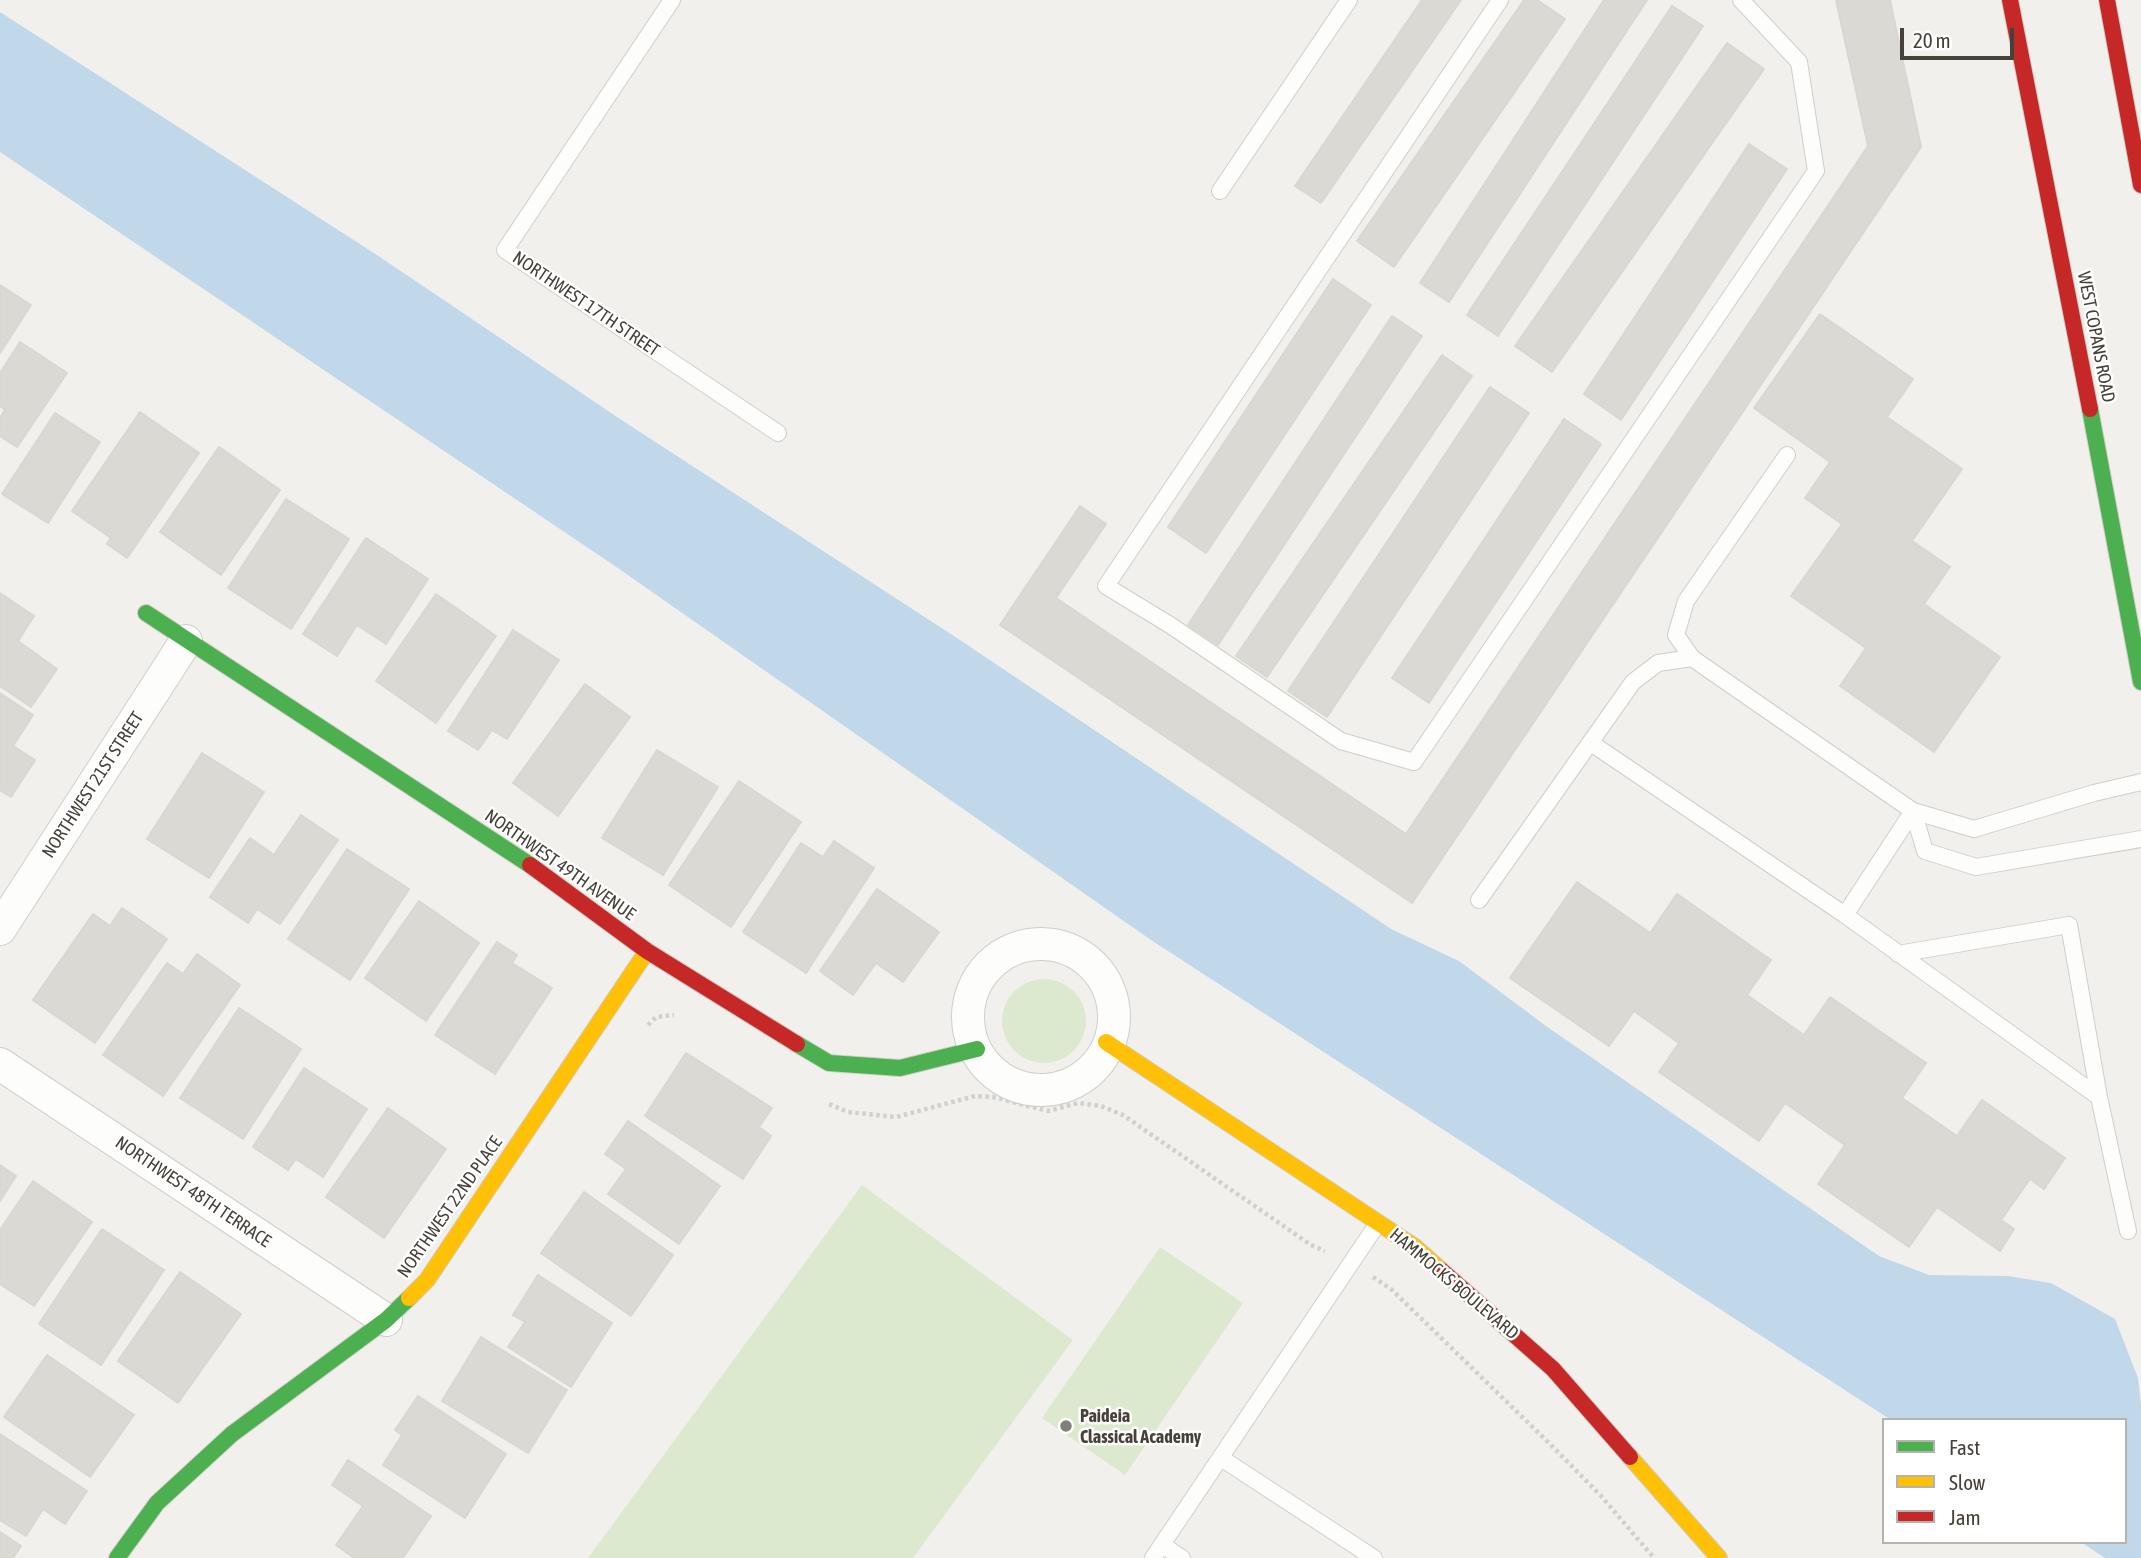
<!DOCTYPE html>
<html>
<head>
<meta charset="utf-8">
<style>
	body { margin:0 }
	#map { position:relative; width:2141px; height:1558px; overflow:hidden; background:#f1f0ec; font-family:"Asap Condensed",sans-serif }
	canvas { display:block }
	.legend { position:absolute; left:1882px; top:1418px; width:245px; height:126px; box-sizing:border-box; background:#fff; border:2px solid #b5b3b0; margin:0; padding:9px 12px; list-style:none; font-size:21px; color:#474239 }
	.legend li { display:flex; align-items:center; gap:14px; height:35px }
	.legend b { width:35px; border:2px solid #b5b3b0 }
	.scale { position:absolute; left:1900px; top:28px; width:114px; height:32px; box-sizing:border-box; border:4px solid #474239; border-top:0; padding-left:9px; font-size:21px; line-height:24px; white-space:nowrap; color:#474239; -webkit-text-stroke:5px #fff; paint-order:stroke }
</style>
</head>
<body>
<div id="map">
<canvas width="2141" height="1558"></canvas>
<ul class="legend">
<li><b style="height:9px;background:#4caf50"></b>Fast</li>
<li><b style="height:9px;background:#ffc107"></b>Slow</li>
<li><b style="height:9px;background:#c62828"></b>Jam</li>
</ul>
<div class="scale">20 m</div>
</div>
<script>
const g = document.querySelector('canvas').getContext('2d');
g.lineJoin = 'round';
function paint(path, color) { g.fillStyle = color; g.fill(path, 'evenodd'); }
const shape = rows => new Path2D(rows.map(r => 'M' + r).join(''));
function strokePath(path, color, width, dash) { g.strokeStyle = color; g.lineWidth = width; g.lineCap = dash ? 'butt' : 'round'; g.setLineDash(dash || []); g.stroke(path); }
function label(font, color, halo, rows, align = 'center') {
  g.font = font + ' "Asap Condensed",sans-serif'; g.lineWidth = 5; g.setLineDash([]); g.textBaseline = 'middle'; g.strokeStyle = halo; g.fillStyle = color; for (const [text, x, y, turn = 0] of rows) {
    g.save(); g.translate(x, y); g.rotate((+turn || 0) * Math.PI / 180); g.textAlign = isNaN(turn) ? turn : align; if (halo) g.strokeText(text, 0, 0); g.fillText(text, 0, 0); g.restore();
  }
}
paint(shape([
	'1002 1021a42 42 0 1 1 84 0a42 42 0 1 1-84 0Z',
	[862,1185,1073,1340,913,1558,588,1558],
	[1160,1247,1243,1303,1125,1475,1042,1418]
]), '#dde9cf');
paint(shape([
	[0,12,380,257,620,419,957,638,1391,929,1459,961,1546,1026,1879,1256,1929,1275,2008,1276,2051,1283,2115,1319,2138,1378,2141,1405,2141,1558,2105,1558,2081,1542,2125,1542,2125,1420,1891,1420,1151,940,612,564,0,152]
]), '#c1d8eb');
const building = shape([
	[1422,0,1461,0,1321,203,1295,186,1422,0],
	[1524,0,1537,0,1565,19,1394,267,1357,241,1524,0],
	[1604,0,1647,0,1449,302,1420,283,1604,0],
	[1836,0,1890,0,1921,147,1412,903,1000,625,1080,506,1106,524,1056,598,1406,834,1868,146,1836,0],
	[1672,6,1703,26,1498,336,1467,315,1672,6],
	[1727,43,1764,69,1552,372,1515,346,1727,43],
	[1749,144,1787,169,1621,420,1584,394,1749,144],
	[1333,279,1371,305,1206,553,1168,527,1333,279],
	[0,285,31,305,0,353,0,285],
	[1820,314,1913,379,1887,417,1962,469,1912,541,1950,567,1924,604,2000,657,1934,752,1840,686,1866,648,1791,596,1842,524,1805,498,1830,462,1754,408,1820,314],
	[1392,316,1422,336,1218,645,1188,625,1392,316],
	[20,342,67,373,17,447,0,436,0,418,5,410,0,406,0,373,20,342],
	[1442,355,1472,376,1267,677,1236,656,1442,355],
	[1490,387,1529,413,1327,717,1288,691,1490,387],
	[140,412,199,453,127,558,107,544,111,538,72,511,140,412],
	[55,413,100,442,48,523,2,494,55,413],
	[1564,419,1601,444,1429,703,1392,678,1564,419],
	[219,447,280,490,221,575,160,532,219,447],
	[286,499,349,539,291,629,228,588,286,499],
	[366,538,428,579,386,644,357,625,337,656,303,634,366,538],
	[0,593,34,616,18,641,57,669,31,707,0,686,0,593],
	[436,594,496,636,436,723,376,681,436,594],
	[513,630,559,660,507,739,492,730,478,750,448,731,513,630],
	[585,684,630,717,558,816,513,783,585,684],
	[0,693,33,715,13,746,35,760,11,797,0,790,0,693],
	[657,750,718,787,663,875,602,838,657,750],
	[202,753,264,792,209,878,147,839,202,753],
	[739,781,801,822,731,927,669,885,739,781],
	[301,815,338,840,280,924,257,909,248,923,210,897,250,838,274,855,301,815],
	[834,841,874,868,806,973,743,932,801,843,823,857,834,841],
	[347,849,409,889,350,980,288,939,347,849],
	[1577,882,1650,933,1677,894,1771,960,1747,995,1804,1035,1830,997,1926,1063,1902,1098,1957,1136,1982,1100,2065,1158,2044,1189,2030,1179,2001,1220,2014,1229,2000,1251,1937,1207,1909,1247,1818,1184,1845,1145,1785,1103,1759,1141,1659,1072,1679,1043,1634,1011,1609,1046,1510,978,1577,882],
	[877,889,939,932,903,982,876,963,853,995,820,971,877,889],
	[419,901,479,943,426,1021,365,978,419,901],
	[122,908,167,939,95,1043,33,1000,93,914,110,926,122,908],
	[497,942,517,955,512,963,552,988,495,1074,435,1035,497,942],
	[197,954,240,985,163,1096,103,1055,167,963,183,974,197,954],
	[239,1008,301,1049,243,1139,180,1098,239,1008],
	[686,1053,772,1108,759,1127,771,1136,743,1179,645,1116,686,1053],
	[304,1068,367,1109,323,1177,296,1159,288,1170,253,1147,304,1068],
	[388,1108,446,1149,384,1238,326,1197,388,1108],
	[628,1121,720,1186,679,1244,608,1194,626,1169,605,1154,628,1121],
	[0,1165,16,1176,0,1201,0,1165],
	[33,1181,92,1222,34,1306,0,1284,0,1230,33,1181],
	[584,1192,673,1255,631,1316,541,1253,584,1192],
	[102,1229,164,1270,101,1365,39,1324,102,1229],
	[180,1272,241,1314,178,1403,118,1361,180,1272],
	[538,1275,612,1323,571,1387,508,1347,525,1322,513,1315,538,1275],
	[481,1337,567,1390,528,1453,442,1401,481,1337],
	[47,1355,134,1415,90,1477,4,1417,47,1355],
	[418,1396,506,1454,465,1518,383,1465,402,1435,395,1430,418,1396],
	[0,1434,87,1491,65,1524,43,1509,26,1536,0,1520,0,1434],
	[348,1460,431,1516,403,1558,354,1558,336,1545,363,1506,332,1485,348,1460],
	[0,1532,21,1546,13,1558,0,1558,0,1532]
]);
paint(building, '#dbd9d4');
strokePath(building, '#d9d7d2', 2);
const lane = shape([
	[672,0,505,250,778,433],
	[1500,0,1106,586,1170,625,1341,741,1414,762,1816,171,1799,62,1741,0],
	[1220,191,1349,0],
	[1787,455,1686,601,1676,635,1692,658,1913,811,1974,829,2094,793,2141,782],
	[1591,743,1845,915,2099,1097,2128,1231],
	[1913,811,1925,851,1976,867,2141,839],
	[1479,900,1633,682,1658,663,1692,658],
	[1845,915,1913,811],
	[1898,954,2069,925,2099,1097],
	[1221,1458,1374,1558],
	[1162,1545,1182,1558],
	[1153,1558,1378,1223]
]);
const street = shape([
	[0,929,186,641],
	'968 1017a73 73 0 1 1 146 0a73 73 0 1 1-146 0Z',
	[0,1064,386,1320]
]);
const fast = shape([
	[2090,409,2141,682],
	[146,613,530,865],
	[797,1044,829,1063,900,1068,977,1049],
	[117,1558,157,1503,232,1434,386,1320,409,1298]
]);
const slow = shape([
	[1106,1042,1415,1247,1441,1270],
	[409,1298,427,1280,647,951],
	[1630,1457,1719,1558]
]);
const jam = shape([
	[2010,0,2090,409],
	[2107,0,2141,185],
	[530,865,647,951,797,1044],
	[1441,1270,1553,1369,1630,1457]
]);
strokePath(lane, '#cfceca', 18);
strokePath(street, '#cfceca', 34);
strokePath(fast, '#d0cdc4', 18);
strokePath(slow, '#d0cdc4', 18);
strokePath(jam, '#d0cdc4', 18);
strokePath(shape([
	[648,1025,656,1017,674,1015],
	[829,1104,848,1112,896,1117,975,1096,993,1097,1048,1111,1078,1103,1101,1106,1123,1115,1311,1245,1325,1251],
	[1373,1277,1391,1289,1551,1445,1602,1497,1654,1558]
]), '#d1d0cb', 4.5, [3.5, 3.5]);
strokePath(lane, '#fdfdfc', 16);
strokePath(street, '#fdfdfc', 32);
strokePath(fast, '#4caf50', 16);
strokePath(slow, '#ffc107', 16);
strokePath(jam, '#c62828', 16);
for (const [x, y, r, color] of [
	[1066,1426,7,"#827f78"]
]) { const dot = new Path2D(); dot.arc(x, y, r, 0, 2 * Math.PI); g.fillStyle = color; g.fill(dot); strokePath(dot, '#fff', 2.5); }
label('18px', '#474239', '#fff', [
	["NORTHWEST 17TH STREET",586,304,34],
	["WEST COPANS ROAD",2096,337,79],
	["NORTHWEST 21ST STREET",93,785,-57],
	["NORTHWEST 49TH AVENUE",560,865,35],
	["NORTHWEST 48TH TERRACE",193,1192,34],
	["NORTHWEST 22ND PLACE",450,1207,-55],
	["HAMMOCKS BOULEVARD",1454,1284,40]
]);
label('bold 18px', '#474239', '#fff', [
	["Paideia",1080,1416],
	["Classical Academy",1080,1437]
], 'left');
</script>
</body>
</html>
